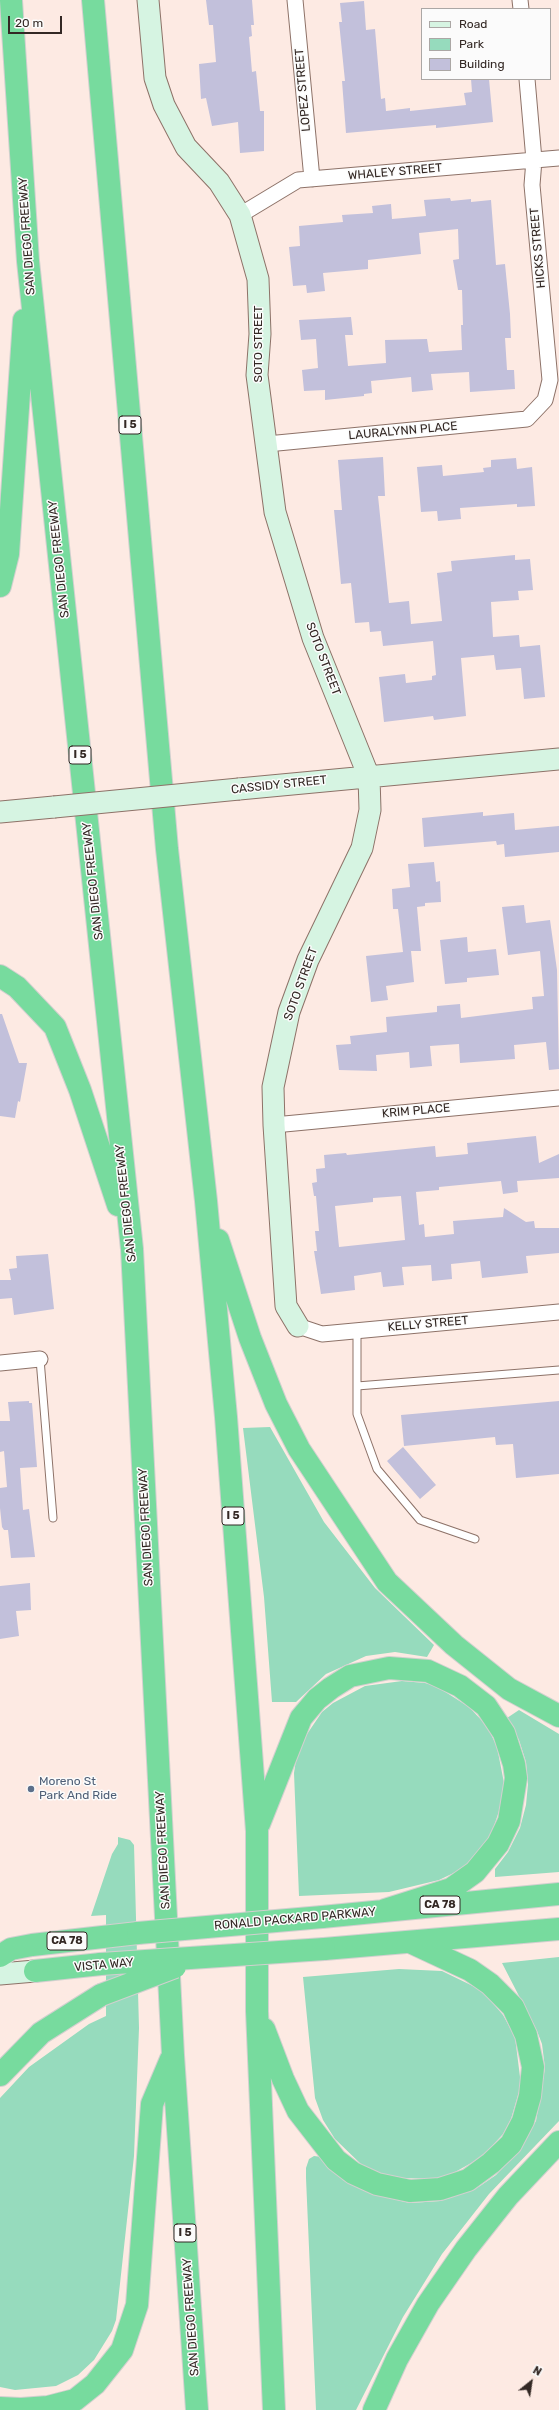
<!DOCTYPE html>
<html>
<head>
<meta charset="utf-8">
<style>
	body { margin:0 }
	#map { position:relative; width:559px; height:2410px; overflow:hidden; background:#fdeae3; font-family:Rubik,sans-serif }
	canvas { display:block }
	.legend { position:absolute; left:421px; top:8px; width:130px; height:72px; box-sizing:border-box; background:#fbfbfb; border:1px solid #aba7a5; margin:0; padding:5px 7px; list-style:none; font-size:12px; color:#332824 }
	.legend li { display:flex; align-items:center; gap:8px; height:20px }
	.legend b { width:20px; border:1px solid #aba7a5 }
	.north { position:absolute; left:511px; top:2362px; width:40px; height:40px; -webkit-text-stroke:3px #fbfbfb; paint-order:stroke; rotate:30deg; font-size:11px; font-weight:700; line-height:16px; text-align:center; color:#332824 }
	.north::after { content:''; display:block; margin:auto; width:14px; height:18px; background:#332824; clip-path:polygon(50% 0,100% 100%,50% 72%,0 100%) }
	.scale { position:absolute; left:8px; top:16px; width:54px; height:18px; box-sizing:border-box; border:2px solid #332824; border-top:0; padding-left:5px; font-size:12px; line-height:14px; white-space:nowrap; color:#332824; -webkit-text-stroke:3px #fbfbfb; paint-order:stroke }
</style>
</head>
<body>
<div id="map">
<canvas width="559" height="2410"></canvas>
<ul class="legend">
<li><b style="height:5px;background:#d6f4e2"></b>Road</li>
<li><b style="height:11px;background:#96dbbd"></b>Park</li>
<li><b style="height:11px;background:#c2c0db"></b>Building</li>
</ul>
<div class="north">N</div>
<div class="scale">20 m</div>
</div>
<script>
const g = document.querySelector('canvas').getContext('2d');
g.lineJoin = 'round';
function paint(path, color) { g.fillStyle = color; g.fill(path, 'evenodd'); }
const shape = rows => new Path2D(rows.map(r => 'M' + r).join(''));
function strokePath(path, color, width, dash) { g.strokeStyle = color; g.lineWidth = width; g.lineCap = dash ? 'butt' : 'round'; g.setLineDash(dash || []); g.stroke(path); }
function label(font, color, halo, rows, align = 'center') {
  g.font = font + ' Rubik,sans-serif'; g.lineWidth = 3; g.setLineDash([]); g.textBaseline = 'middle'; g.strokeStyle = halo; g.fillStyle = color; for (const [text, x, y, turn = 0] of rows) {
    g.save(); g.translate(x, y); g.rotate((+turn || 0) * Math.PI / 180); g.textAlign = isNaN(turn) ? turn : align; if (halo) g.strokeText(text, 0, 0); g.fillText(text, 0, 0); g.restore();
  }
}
paint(shape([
	[270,1427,324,1522,375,1588,434,1645,427,1657,395,1652,366,1656,326,1674,296,1702,272,1702,264,1597,243,1428],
	[402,1681,425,1683,436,1686,469,1707,487,1726,497,1747,504,1783,501,1805,491,1835,475,1857,462,1869,439,1880,389,1892,299,1896,294,1773,296,1760,305,1737,322,1712,333,1703,365,1686],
	[519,1710,559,1734,559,1872,495,1877,495,1869,508,1852,520,1828,526,1805,528,1784,526,1762,519,1740,507,1718],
	[118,1837,130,1840,134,1845,139,2028,134,2156,116,2320,112,2331,94,2360,78,2375,56,2386,15,2390,0,2387,0,2098,29,2067,89,2024,106,2016,106,1915,91,1916,112,1854,118,1844],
	[559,1957,559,2121,489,2194,442,2254,403,2317,356,2410,316,2410,306,2178,306,2168,309,2159,314,2156,322,2157,355,2186,380,2196,410,2203,440,2201,450,2198,480,2186,496,2175,520,2149,536,2121,545,2068,542,2044,537,2031,502,1963],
	[399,1969,442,1971,477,1988,485,1994,503,2015,515,2037,521,2085,511,2119,503,2134,482,2157,448,2176,435,2179,401,2178,384,2176,365,2168,335,2139,323,2120,315,2098,303,1977]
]), '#96dbbd');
paint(shape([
	[206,0,252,0,254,25,251,25,252,36,249,37,252,72,256,71,260,111,264,111,264,151,240,153,238,122,212,126,206,98,201,99,199,64,216,62,213,25,209,25],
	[364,1,366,30,375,29,381,99,385,98,386,111,410,108,410,111,466,105,464,93,472,92,471,79,489,79,493,122,436,128,436,125,346,133,342,81,345,81,339,22,342,22,340,3],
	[450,198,451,201,471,199,471,202,491,200,496,265,505,264,510,314,511,338,505,338,507,370,514,370,515,389,470,392,469,372,431,374,433,390,412,392,411,377,371,381,372,393,364,394,364,396,325,400,325,390,304,391,302,370,318,368,316,339,301,340,299,320,351,317,353,335,345,335,348,366,386,363,385,340,427,339,429,352,462,350,461,325,463,325,462,290,458,290,453,260,459,259,458,229,419,233,421,254,368,260,368,269,323,273,325,291,307,293,306,285,293,286,289,247,300,246,299,226,343,222,342,215,373,213,372,206,391,204,392,219,426,216,424,200],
	[383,457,385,496,378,496,389,603,409,601,411,624,442,621,437,573,452,571,451,561,515,555,515,560,530,559,533,590,518,591,519,600,491,602,493,637,519,635,520,647,540,645,545,697,524,699,521,668,496,670,494,655,461,658,466,716,434,720,433,716,384,722,379,677,405,674,406,683,432,680,432,676,436,675,433,641,383,646,381,631,370,632,369,622,355,623,351,583,341,584,334,510,342,510,338,460],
	[516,458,517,469,532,467,535,506,517,507,517,504,460,508,461,519,438,521,437,511,421,512,417,467,442,465,443,476,484,472,483,468,491,467,491,460],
	[483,812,483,816,514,813,515,830,559,826,559,852,505,857,504,844,497,845,496,841,424,847,422,818],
	[434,862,436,882,440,881,441,902,425,903,425,906,417,907,421,951,411,951,414,982,386,986,388,1000,371,1002,366,956,403,952,398,909,393,909,392,889,410,887,408,864],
	[524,905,526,923,550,920,557,970,559,1069,549,1070,546,1042,514,1045,515,1059,460,1063,459,1044,430,1046,432,1066,410,1068,409,1052,376,1055,377,1071,339,1070,336,1045,351,1044,350,1036,387,1032,386,1017,437,1012,437,1006,460,1004,461,1018,533,1009,532,997,544,996,540,951,508,955,502,907],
	[467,937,468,952,496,949,499,975,467,978,467,982,445,984,440,940],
	[0,1014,2,1014,19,1063,27,1063,20,1102,18,1101,15,1118,0,1116],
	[536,1136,539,1163,559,1154,559,1178,517,1181,518,1192,503,1194,501,1181,439,1187,439,1190,416,1192,419,1225,424,1224,425,1237,454,1234,453,1221,503,1217,504,1208,526,1222,534,1221,535,1228,559,1228,559,1253,526,1256,528,1273,482,1278,480,1261,451,1264,452,1279,432,1281,431,1265,402,1267,404,1285,383,1287,381,1272,354,1276,355,1290,321,1294,314,1251,317,1251,315,1231,319,1231,316,1196,314,1196,312,1183,317,1182,316,1169,325,1168,324,1155,346,1153,347,1155,435,1146,436,1157,468,1154,467,1143],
	[401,1196,405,1240,339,1247,335,1206,373,1202,373,1198],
	[48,1254,54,1309,14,1315,12,1298,0,1299,0,1280,11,1280,9,1269,17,1268,16,1256],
	[29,1401,29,1403,32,1403,37,1467,20,1468,23,1510,29,1509,35,1557,11,1558,8,1530,4,1530,2,1527,0,1508,0,1488,7,1487,4,1451,0,1452,0,1421,10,1421,8,1402],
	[559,1401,559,1474,516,1478,513,1444,496,1445,495,1437,404,1446,401,1415],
	[403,1447,436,1485,420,1499,387,1461],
	[30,1583,31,1610,16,1611,19,1636,0,1639,0,1586]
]), '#c2c0db');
const lane = shape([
	[357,1331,357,1414,377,1469,420,1520,475,1539],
	[40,1359,53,1518],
	[357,1386,559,1370]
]);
const street = shape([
	[295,0,312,179],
	[520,0,521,9],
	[240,215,298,180,559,158],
	[267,444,527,419,545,400,550,380,532,185,534,160,527,79],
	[274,1125,559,1098],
	[298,1326,322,1334,559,1312],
	[0,1363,40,1359]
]);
const secondary = shape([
	[148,0,155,78,164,105,186,147,219,182,240,215,258,279,260,334,257,375,275,512,313,638,369,777,370,810,362,848,308,960,289,1012,273,1087,274,1125,286,1306,298,1326],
	[239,789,559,759],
	[0,812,54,807],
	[0,1974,35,1971]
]);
const highway = shape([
	[11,0,28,261,132,1249,173,2055,197,2410],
	[93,0,167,849,206,1201,226,1417,257,1831,257,2011,274,2410],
	[0,586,8,554,24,320],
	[0,976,17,987,55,1027,80,1090,118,1205],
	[218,1240,250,1338,276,1404,299,1449,387,1582,454,1645,509,1689,559,1716],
	[259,1824,301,1718,317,1699,331,1688,350,1676,389,1668,428,1671,460,1686,486,1706,504,1733,514,1764,516,1778,509,1821,498,1844,475,1872,451,1889,385,1910],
	[322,1917,559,1894],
	[324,1949,559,1929],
	[0,1956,11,1949,32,1945,138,1933],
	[35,1971,101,1964],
	[264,2029,283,2079,298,2111,336,2160,353,2173,377,2184,410,2191,440,2189,468,2180,491,2163,511,2144,523,2121,530,2096,533,2067,526,2035,513,2007,490,1984,470,1970,410,1942],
	[0,2075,41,2033,101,1995],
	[0,2408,21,2409,48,2407,75,2400,95,2384,122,2350,137,2305,152,2104,171,2059],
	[374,2410,397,2359,428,2304,466,2249,508,2196,559,2142]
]);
strokePath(lane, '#8d7268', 9);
strokePath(street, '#8d7268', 17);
strokePath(secondary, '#8d7268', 23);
strokePath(highway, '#d2d0cf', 24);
strokePath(lane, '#fff', 7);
strokePath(street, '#fff', 15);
strokePath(secondary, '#d6f4e2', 21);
strokePath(highway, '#77db9e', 22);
const secondaryBridge = shape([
	[54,807,239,789]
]);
const highwayBridge = shape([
	[138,1933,322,1917],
	[101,1964,324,1949],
	[101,1995,175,1967]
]);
strokePath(secondaryBridge, '#8d7268', 23, []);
strokePath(highwayBridge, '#d2d0cf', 24, []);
strokePath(secondaryBridge, '#d6f4e2', 21);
strokePath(highwayBridge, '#77db9e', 22);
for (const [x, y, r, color] of [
	[31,1789,4,"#5c6f8a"]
]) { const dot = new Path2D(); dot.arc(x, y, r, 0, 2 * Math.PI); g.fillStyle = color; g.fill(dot); strokePath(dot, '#fbfbfb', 1.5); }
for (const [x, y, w] of [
	[130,425,22],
	[80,755,22],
	[233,1516,22],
	[440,1905,40],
	[67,1941,40],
	[185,2233,22]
]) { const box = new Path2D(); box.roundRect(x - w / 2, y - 9, w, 18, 3); g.fillStyle = '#fbfbfb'; g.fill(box); strokePath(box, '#332824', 1); }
label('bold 11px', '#332824', null, [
	["I 5",130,425],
	["I 5",80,755],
	["I 5",233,1516],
	["CA 78",440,1905],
	["CA 78",67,1941],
	["I 5",185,2233]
]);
label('12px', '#332824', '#fbfbfb', [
	["LOPEZ STREET",303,90,-95],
	["WHALEY STREET",395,172,-5],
	["SAN DIEGO FREEWAY",27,236,-94],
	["HICKS STREET",538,248,-95],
	["SOTO STREET",259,344,-90],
	["LAURALYNN PLACE",403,431,-5],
	["SAN DIEGO FREEWAY",59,559,-96],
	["SOTO STREET",323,659,69],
	["CASSIDY STREET",279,785,-6],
	["SAN DIEGO FREEWAY",93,881,-96],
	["SOTO STREET",301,984,-70],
	["KRIM PLACE",416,1111,-5],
	["SAN DIEGO FREEWAY",126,1203,-96],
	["KELLY STREET",428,1324,-5],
	["SAN DIEGO FREEWAY",146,1527,-93],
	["SAN DIEGO FREEWAY",163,1850,-93],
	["RONALD PACKARD PARKWAY",295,1919,-5],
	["VISTA WAY",104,1965,-5],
	["SAN DIEGO FREEWAY",191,2317,-94]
]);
label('12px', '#4e5e75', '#fbfbfb', [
	["Moreno St",39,1782],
	["Park And Ride",39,1796]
], 'left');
</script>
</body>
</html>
